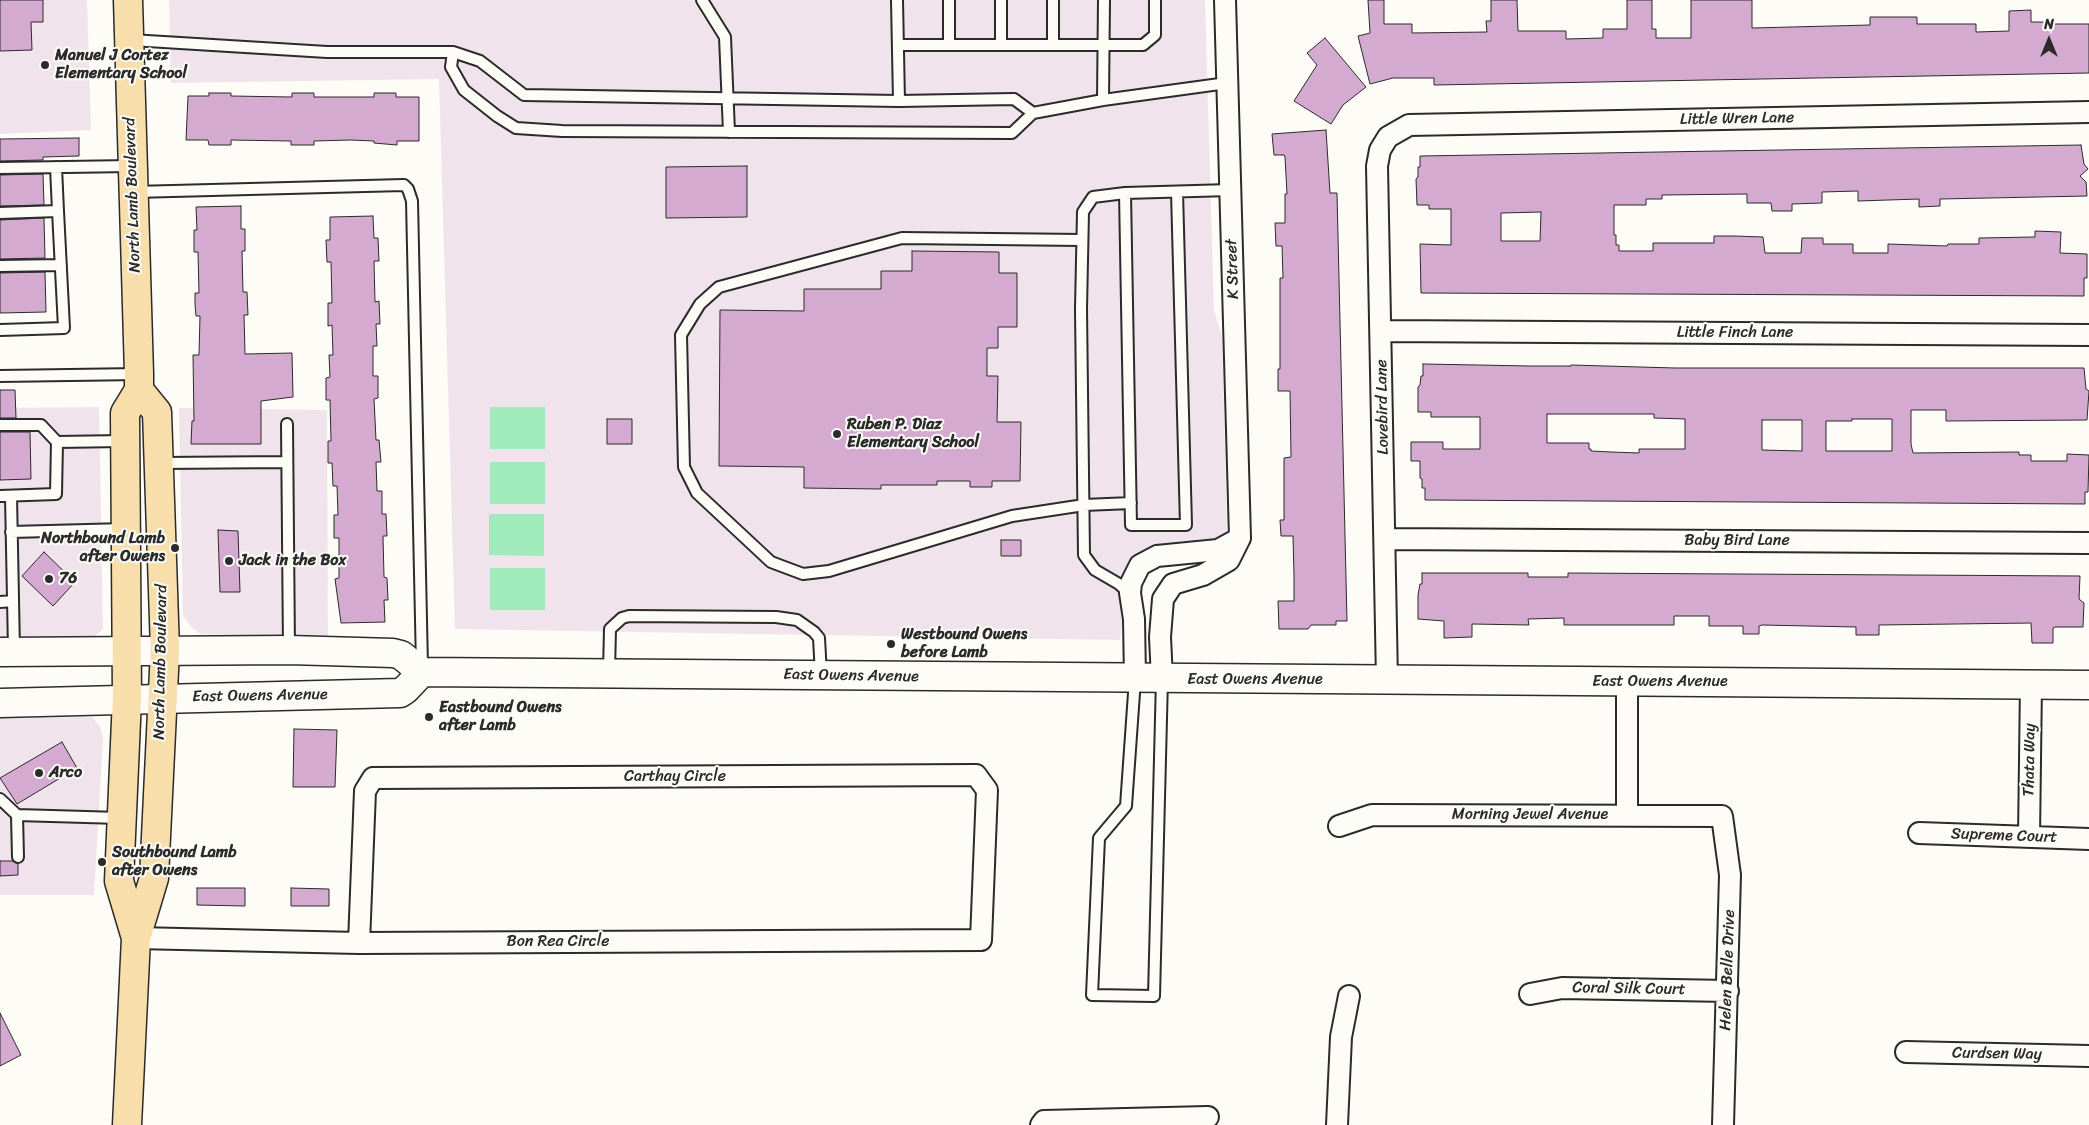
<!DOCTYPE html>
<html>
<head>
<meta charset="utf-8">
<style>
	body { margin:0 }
	#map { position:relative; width:2089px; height:1125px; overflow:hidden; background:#fdfcf7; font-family:Sriracha,sans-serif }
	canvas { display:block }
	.north { position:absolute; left:2024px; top:15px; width:50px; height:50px; -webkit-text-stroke:4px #fdfcf7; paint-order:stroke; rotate:0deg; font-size:14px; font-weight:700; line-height:20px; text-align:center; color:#2b2b2b }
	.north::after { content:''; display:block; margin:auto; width:18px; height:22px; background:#2b2b2b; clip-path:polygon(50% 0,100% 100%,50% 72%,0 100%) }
</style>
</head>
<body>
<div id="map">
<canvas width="2089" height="1125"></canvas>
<div class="north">N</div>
</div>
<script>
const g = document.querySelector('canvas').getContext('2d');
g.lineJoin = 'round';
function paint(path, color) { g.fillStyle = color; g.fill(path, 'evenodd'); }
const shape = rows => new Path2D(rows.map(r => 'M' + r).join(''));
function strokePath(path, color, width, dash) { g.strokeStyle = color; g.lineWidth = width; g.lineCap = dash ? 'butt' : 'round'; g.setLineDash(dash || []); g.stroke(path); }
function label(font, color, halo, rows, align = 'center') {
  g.font = font + ' Sriracha,sans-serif'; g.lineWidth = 4; g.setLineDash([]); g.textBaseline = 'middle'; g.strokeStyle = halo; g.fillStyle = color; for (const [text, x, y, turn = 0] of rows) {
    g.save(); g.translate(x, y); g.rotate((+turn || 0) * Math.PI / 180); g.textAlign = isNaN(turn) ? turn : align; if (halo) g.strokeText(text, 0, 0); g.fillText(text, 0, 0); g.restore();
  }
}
paint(shape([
	[0,0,87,0,91,130,0,134],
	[169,0,1205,0,1214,311,1222,336,1227,531,1222,546,1149,546,1130,569,1120,640,455,629,439,79,171,83],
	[99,407,103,629,94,637,0,639,0,408],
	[179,408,327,410,328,637,201,634,193,629,183,616],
	[92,717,100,727,103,738,94,895,0,895,0,718]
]), '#f1e3eb');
paint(shape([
	[490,407,545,407,545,449,490,449],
	[490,462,545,462,545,504,490,504],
	[489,514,544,514,544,556,489,555],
	[490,568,545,568,545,610,490,610]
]), '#a1eab9');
const building = shape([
	[0,0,43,0,43,22,31,22,32,50,0,51,0,0],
	[1368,0,1384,0,1384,24,1412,24,1412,33,1487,32,1486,21,1491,21,1491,0,1517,0,1518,31,1566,31,1566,39,1603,38,1603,29,1627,29,1627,0,1652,0,1652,29,1656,29,1656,38,1691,38,1691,0,1752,0,1752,28,1870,25,1870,17,1917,17,1917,24,1976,24,1976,32,2009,31,2009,11,2031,10,2031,22,2053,22,2053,24,2089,24,2089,73,1434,85,1434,78,1393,78,1370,84,1358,36,1370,33,1368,0],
	[1325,38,1366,87,1343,105,1331,124,1294,101,1317,65,1307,53,1325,38],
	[209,93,231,93,231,96,292,97,292,93,314,93,314,97,374,97,374,93,396,93,396,97,419,97,419,141,397,141,397,145,374,143,374,141,351,140,314,141,314,145,291,145,291,141,231,140,231,145,209,145,208,140,186,140,188,96,209,96,209,93],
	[1326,130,1330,193,1337,193,1347,621,1336,621,1336,625,1311,625,1308,629,1279,629,1278,601,1294,601,1294,576,1293,536,1281,536,1280,520,1284,520,1284,458,1291,457,1290,391,1278,391,1278,369,1280,369,1280,278,1283,278,1282,246,1276,246,1275,223,1285,223,1285,194,1287,194,1285,157,1284,155,1274,155,1272,134,1326,130],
	[79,138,79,156,43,157,43,160,0,161,0,139,79,138],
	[2081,145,2084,164,2088,169,2080,176,2086,182,2087,196,1940,199,1940,206,1919,207,1919,199,1858,201,1858,191,1822,192,1822,203,1792,204,1792,211,1772,211,1771,203,1747,203,1747,194,1662,195,1662,199,1646,199,1646,205,1614,205,1614,235,1616,235,1616,245,1619,245,1619,251,1653,251,1653,243,1714,243,1714,236,1735,236,1763,237,1765,253,1801,253,1802,238,1823,238,1823,244,1853,244,1853,253,1888,253,1888,244,1947,246,1948,244,1979,244,1979,238,2035,237,2035,231,2061,232,2060,253,2087,254,2087,278,2084,278,2084,296,1421,293,1420,244,1451,245,1451,209,1429,209,1429,205,1417,205,1416,179,1418,177,1418,167,1420,167,1420,156,2081,145],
	[1541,212,1540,241,1501,241,1501,213,1541,212],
	[747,166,747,217,666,218,666,167,747,166],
	[43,174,44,205,0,206,0,175,43,174],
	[241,206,241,229,245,229,245,251,242,251,243,292,247,292,248,315,244,315,245,354,292,353,293,397,261,401,261,444,191,444,192,421,194,421,193,355,199,355,200,316,196,316,195,304,195,293,199,293,198,252,194,252,194,230,197,230,196,207,241,206],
	[373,216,374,238,378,238,379,261,374,261,375,302,379,301,380,324,376,324,377,346,373,346,373,376,378,376,378,398,374,399,376,440,379,440,381,462,376,462,377,491,382,491,382,514,386,514,387,536,383,536,384,577,387,578,388,600,384,600,385,622,341,623,335,579,339,578,339,538,334,538,334,515,338,515,337,486,333,486,332,463,328,463,328,441,331,441,330,400,326,400,326,378,330,377,329,355,333,355,332,325,328,326,328,303,332,303,331,262,327,262,326,240,330,240,330,217,373,216],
	[44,218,45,258,0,259,0,220,44,218],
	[912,251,999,252,999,273,1017,273,1017,327,998,327,998,348,987,348,987,376,998,376,997,422,1021,422,1020,481,992,481,992,487,970,487,970,481,937,481,937,485,881,485,881,489,804,488,804,467,719,466,720,310,804,311,804,289,881,289,881,271,912,271,912,251],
	[45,272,46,312,0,313,0,273,45,272],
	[1423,364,1531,366,1571,366,1571,365,1675,368,2084,368,2086,389,2089,391,2087,420,1946,421,1946,410,1911,410,1911,444,1913,453,2019,452,2019,455,2031,455,2031,461,2067,461,2067,454,2089,455,2088,492,2085,492,2085,504,1425,500,1425,488,1422,488,1422,479,1420,478,1420,461,1411,461,1411,442,1443,442,1443,449,1480,449,1480,417,1431,417,1431,412,1418,412,1418,387,1420,385,1421,376,1423,376,1423,364],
	[1547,414,1654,414,1654,418,1685,419,1685,449,1639,449,1639,453,1611,452,1591,451,1591,449,1589,449,1589,443,1547,443,1547,414],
	[1852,419,1892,419,1892,451,1826,451,1826,421,1852,421,1852,419],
	[1762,420,1802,420,1802,451,1762,450,1762,420],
	[0,390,15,390,16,418,0,418,0,390],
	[607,419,632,419,632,444,607,444,607,419],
	[0,432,30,432,31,479,0,480,0,432],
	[218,530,238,531,240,592,220,592,218,530],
	[1001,540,1021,540,1021,556,1001,556,1001,540],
	[44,552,75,582,53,606,22,576,44,552],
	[1422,573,1528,573,1528,577,1568,577,1568,573,2080,576,2079,599,2084,603,2083,627,2055,627,2053,628,2053,643,2032,643,2031,623,1879,625,1879,635,1856,635,1856,627,1762,625,1759,626,1759,634,1743,634,1743,626,1709,626,1709,616,1674,616,1674,625,1564,625,1564,618,1528,619,1529,625,1472,624,1472,637,1444,638,1444,621,1418,619,1418,595,1420,584,1422,584,1422,573],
	[294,729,337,730,335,787,293,787,294,729],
	[62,742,77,768,17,804,0,778,62,742],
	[0,861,13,861,18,864,18,875,0,876,0,861],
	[197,888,245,888,245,906,197,905,197,888],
	[291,888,329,889,329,906,291,906,291,888],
	[0,1013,21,1055,0,1066,0,1013]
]);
paint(building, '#d4aad0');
strokePath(building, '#2b2b2b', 1);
const service = shape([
	[702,0,725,37,729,132],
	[897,0,899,101],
	[1001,0,1001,45],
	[1053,0,1053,45],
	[131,40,327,52,453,52],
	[898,45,1143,45,1155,35,1155,0],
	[949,45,949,0],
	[453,52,480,61,524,95,899,101,1014,99,1033,113,1012,133,562,131,516,128,497,116,464,90,451,67,453,52],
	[1103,100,1104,0],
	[1033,113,1103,100,1227,83],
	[0,168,131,166],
	[134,192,404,185,408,189,412,201,422,666],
	[1125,193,1131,525,1186,525,1177,192],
	[0,213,58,211,56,167],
	[1082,240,902,238,719,287,700,304,681,335,684,467,697,493,771,562,803,574,829,571,1012,516,1084,505,1131,503],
	[0,266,61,265],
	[0,330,64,328,58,211],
	[0,376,139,374],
	[287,424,289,649],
	[0,425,41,425,57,442,56,494,0,496],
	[57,442,124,441],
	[161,463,287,462],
	[11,496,14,650],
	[11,532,125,529],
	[1129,593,1119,584,1095,570,1084,555,1081,309,1083,212,1093,197,1125,193,1230,190],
	[0,602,13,601],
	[609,672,610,629,622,618,629,616,776,617,797,620,814,632,819,638,821,675],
	[1135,679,1126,806,1099,838,1092,995,1154,996,1162,679],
	[0,799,17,815,120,818],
	[17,815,18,857]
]);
const minor = shape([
	[1381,331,2089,335],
	[1386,539,2089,543],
	[1135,679,1134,619,1130,593,1131,583,1140,565,1157,556,1218,550,1240,538],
	[1162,679,1160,637,1163,599,1173,584,1203,575,1229,560,1240,538,1225,0],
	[1387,680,1377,166,1380,150,1388,137,1409,125,2089,112],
	[1627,682,1627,815],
	[1339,826,1372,815,1722,816,1730,875,1723,1125],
	[1919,833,2089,839],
	[2029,837,2031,683],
	[136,938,359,943,981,940,987,790,976,775,373,778,365,791,359,943],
	[1530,994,1562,988,1728,991],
	[1906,1052,2089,1056],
	[1041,1125,1044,1121,1208,1117],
	[1337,1125,1341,1037,1349,996]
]);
const secondary = shape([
	[0,652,289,650,393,653,401,655,422,672,2089,685],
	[0,703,400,693,406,689,422,672]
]);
const primary = shape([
	[128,0,139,374,139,390,125,413,127,698,119,881,136,938],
	[127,1125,136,938,154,878,165,650,157,412,139,390]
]);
strokePath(service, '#2b2b2b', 14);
strokePath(minor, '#2b2b2b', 24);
strokePath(secondary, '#2b2b2b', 31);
strokePath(primary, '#2b2b2b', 31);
strokePath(service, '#fdfcf7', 10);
strokePath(minor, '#fdfcf7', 20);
strokePath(secondary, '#fdfcf7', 28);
strokePath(primary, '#f8deab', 28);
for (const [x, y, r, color] of [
	[45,65,5,"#2b2b2b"],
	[837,434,5,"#2b2b2b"],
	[175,548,5,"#2b2b2b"],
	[229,561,5,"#2b2b2b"],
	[49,579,5,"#2b2b2b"],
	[891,644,5,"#2b2b2b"],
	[429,717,5,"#2b2b2b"],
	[39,773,5,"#2b2b2b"],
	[102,862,5,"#2b2b2b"]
]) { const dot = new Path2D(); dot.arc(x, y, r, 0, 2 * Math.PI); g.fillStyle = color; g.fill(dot); strokePath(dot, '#fdfcf7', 2); }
label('bold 16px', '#2b2b2b', '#fdfcf7', [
	["Manuel J Cortez",55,56],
	["Elementary School",55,74],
	["Ruben P. Diaz",847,425],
	["Elementary School",847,443],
	["Northbound Lamb",165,539,"right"],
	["after Owens",165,557,"right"],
	["Jack in the Box",239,561],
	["76",59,579],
	["Westbound Owens",901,635],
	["before Lamb",901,653],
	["Eastbound Owens",439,708],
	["after Lamb",439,726],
	["Arco",49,773],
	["Southbound Lamb",112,853],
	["after Owens",112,871]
], 'left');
label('16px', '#2b2b2b', '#fdfcf7', [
	["Little Wren Lane",1737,119,-1],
	["North Lamb Boulevard",133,195,-92],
	["K Street",1233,269,-92],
	["Little Finch Lane",1735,333],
	["Lovebird Lane",1383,407,-91],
	["Baby Bird Lane",1737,541],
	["North Lamb Boulevard",161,662,-89],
	["East Owens Avenue",851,676,1],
	["East Owens Avenue",1255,680],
	["East Owens Avenue",1660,682],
	["East Owens Avenue",260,696,-1],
	["Thata Way",2030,760,-89],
	["Carthay Circle",675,777],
	["Morning Jewel Avenue",1530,815],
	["Supreme Court",2004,836,2],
	["Bon Rea Circle",558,942],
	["Helen Belle Drive",1728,970,-88],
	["Coral Silk Court",1629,989,1],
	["Curdsen Way",1997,1054,1]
]);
</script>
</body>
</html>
